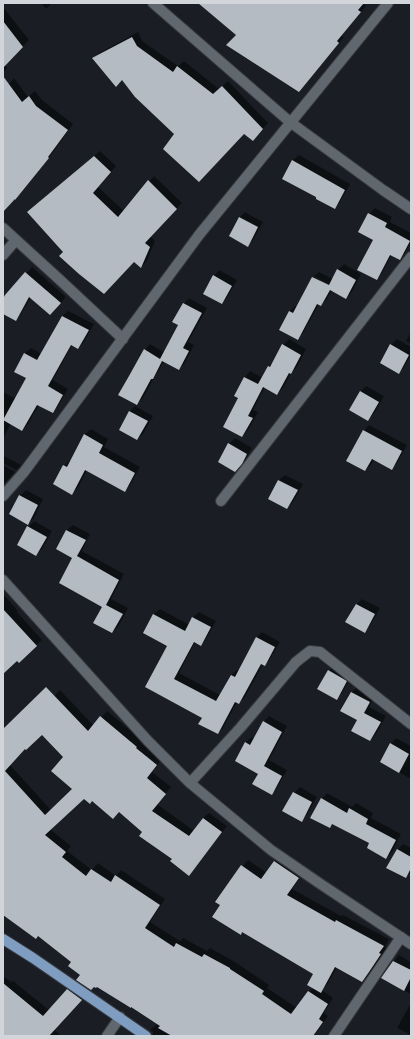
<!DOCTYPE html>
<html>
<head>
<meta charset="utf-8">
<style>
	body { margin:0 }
	#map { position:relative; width:414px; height:1039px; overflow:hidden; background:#1a1e24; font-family:"Space Grotesk",sans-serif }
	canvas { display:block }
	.frame { position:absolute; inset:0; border:4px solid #d2d6da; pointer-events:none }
</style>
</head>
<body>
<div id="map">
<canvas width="414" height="1039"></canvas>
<div class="frame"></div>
</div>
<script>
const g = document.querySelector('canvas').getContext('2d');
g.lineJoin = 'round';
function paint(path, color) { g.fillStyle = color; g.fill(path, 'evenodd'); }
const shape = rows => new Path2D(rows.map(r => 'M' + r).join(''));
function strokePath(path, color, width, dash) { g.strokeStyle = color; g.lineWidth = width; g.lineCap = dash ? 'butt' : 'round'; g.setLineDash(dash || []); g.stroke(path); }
paint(shape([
	[41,3,52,3,46,9],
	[199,3,364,3,363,4,366,6,341,35,344,37,304,85,237,34],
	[3,7,29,40,5,65,7,68,3,73],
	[138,32,142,41,178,66,184,61,219,89,228,81,268,123,258,134,244,133,175,134,123,79,93,59,99,53],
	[14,78,28,97,35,91,42,100,73,124,54,151,21,193,15,198,3,201,3,92,9,84],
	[100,151,116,166,98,187,124,211,154,176,182,203,150,236,155,241,147,261,141,267,134,260,64,252,34,207],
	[299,155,350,184,340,202,335,208,318,197,283,179,293,160],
	[375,208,392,217,390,222,411,233,411,242,405,253,400,259,392,254,382,273,376,279,375,240,369,214],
	[245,212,263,222,253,240,248,246,239,218],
	[344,264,361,274,352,292,346,298,332,290,327,299,321,305,319,304,303,333,297,339,280,330,290,311,295,306,297,307,313,277,314,277,314,278,333,287,314,276,319,272,333,279,338,270],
	[32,267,66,297,56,308,31,297,21,314,16,320,3,313,3,301,6,295],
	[219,270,237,280,227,298,222,303,214,276],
	[189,298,207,308,188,342,194,345,185,363,179,369,164,361,158,372,155,376,143,398,137,404,145,350,150,344,165,353,180,325,184,304],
	[68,311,94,324,84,342,78,348,72,345,53,380,68,389,58,406,53,412,39,405,28,424,22,430,11,423,3,439,3,392,16,399,27,378,15,371,25,353,31,348,42,354,62,316],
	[411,332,411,344,406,341],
	[289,339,306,349,297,367,291,373,283,388,277,394,265,387,253,410,258,412,248,430,242,436,240,398,235,395,245,377,250,371,263,378,269,366,275,360,283,345],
	[397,339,411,347,411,355,404,367,399,373,391,345],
	[366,386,384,396,374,414,368,419,360,392],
	[135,406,153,416,143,434,137,439,129,412],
	[369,425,407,445,397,463,391,469,374,459,371,465,365,470,364,431],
	[91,429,108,439,104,447,140,467,130,485,125,491,87,470,78,488,72,493,64,466,70,460,71,461,85,434],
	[235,438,252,448,247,457,241,465,229,444],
	[4,456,21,465,16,470,3,463,3,457],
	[3,465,15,472,3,485],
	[285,475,303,484,293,502,287,508,270,498,279,480],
	[26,490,43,499,34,518,28,523,20,496],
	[34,521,52,531,42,549,36,554,28,527],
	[73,525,90,534,82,551,124,574,111,599,128,608,118,627,112,632,103,606,74,557,57,548,67,530],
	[3,594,18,611,17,612,42,640,19,661,17,659,3,672],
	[362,599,380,608,370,626,364,632,347,622,357,604],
	[160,609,188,624,193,617,199,612,216,621,206,639,201,645,195,642,179,673,220,695,231,675,237,670,239,671,257,637,262,632,280,642,270,659,265,665,263,664,245,697,239,703,237,702,223,728,218,733,203,718,146,687,169,645,144,632,154,614],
	[334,665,352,675,342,693,337,699,329,671],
	[357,687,375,696,369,707,386,716,376,734,370,740,358,720,351,693],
	[60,690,94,726,107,711,142,740,141,742,162,759,152,772,171,787,157,804,194,831,203,818,209,813,227,826,194,869,189,874,144,832,119,811,92,800,84,797,50,829,71,846,67,851,92,870,98,863,116,876,121,870,165,899,150,922,180,941,183,938,207,951,210,948,235,962,269,985,267,988,297,1008,309,992,313,987,314,974,221,904,242,866,248,860,267,873,274,862,281,855,304,872,292,889,341,916,343,915,389,939,385,947,387,948,368,975,362,981,337,967,327,985,322,990,333,998,324,1013,328,1016,314,1036,153,1036,153,1032,150,1030,157,1024,81,975,72,962,39,935,36,938,3,914,3,752],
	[42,733,65,757,73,789,51,810,10,765,25,748],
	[269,716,287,726,269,760,287,770,277,788,271,794,260,773,236,761,246,742,252,737,255,739,264,722],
	[396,738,411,746,411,779,381,762,391,744],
	[300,787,317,797,307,815,302,820,294,793],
	[327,793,352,807,356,803,373,813,371,818,401,834,392,852,386,858,371,843,333,823,329,827,322,799],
	[403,844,411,848,411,874,409,873,406,877,388,867,398,849],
	[399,955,411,962,411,994,382,978,394,961],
	[3,976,11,982,13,981,49,1010,73,984,87,994,54,1029,61,1036,3,1036],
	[411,1003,411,1035,397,1028]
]), '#0007');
paint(shape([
	[198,3,364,3,358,10,361,12,337,41,339,43,299,92,226,45,236,35],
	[3,21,23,47,3,68],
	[132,37,137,46,173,72,177,66,213,94,222,86,263,129,253,141,244,134,199,182,163,149,174,134,135,97,122,80,116,87,92,58],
	[3,76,22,102,29,96,36,106,68,130,48,157,49,158,15,200,15,199,3,212],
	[94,156,111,172,93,193,118,217,148,180,177,209,145,243,150,247,141,268,134,262,104,294,79,274,59,256,63,252,27,212],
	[292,160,345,190,335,209,316,199,316,197,282,179],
	[368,213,387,223,385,227,410,241,400,260,390,255,377,280,357,270,373,240,358,232],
	[239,217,258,227,248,247,229,236],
	[337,269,356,280,346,299,330,290,321,306,317,304,298,340,279,330,289,311,293,313,312,277,329,285],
	[25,272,61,303,50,315,29,297,16,321,3,314,3,299,5,295],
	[213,275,232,286,222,304,203,294],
	[183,303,202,313,183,348,189,351,179,370,162,361,153,379,151,379,137,405,118,395,129,376,144,349,160,359,178,325,172,322],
	[62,316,89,330,78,349,71,345,48,386,63,395,53,413,37,405,22,431,3,420,26,378,14,372,24,353,37,360],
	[282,344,301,355,291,374,289,373,277,395,263,387,248,416,253,418,242,437,223,427,238,398,234,396,244,377,258,384,268,366,270,367],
	[390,344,409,355,399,374,380,363],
	[360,391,379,402,368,421,349,410],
	[129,411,148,421,137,440,119,430],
	[363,430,402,451,392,470,372,459,365,471,346,461],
	[84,434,103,445,99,453,135,473,125,492,85,470,72,495,53,484,63,465,67,467],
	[228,443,247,454,242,464,235,472,218,462],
	[278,480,298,490,287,509,268,499],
	[19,495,38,505,28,525,9,514],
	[27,526,47,537,36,556,17,545],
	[66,530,86,540,77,556,119,580,106,605,123,614,112,633,93,623,102,607,59,583,72,558,56,549],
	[356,604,375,614,365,633,345,622],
	[3,609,37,646,19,663,17,661,3,674],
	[153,614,185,631,192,617,211,627,201,646,194,642,174,679,216,701,231,675,235,677,256,637,275,647,265,666,261,664,239,704,235,702,218,734,198,724,202,718,145,687,167,646,143,633],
	[328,670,347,681,337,700,317,689],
	[46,687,88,731,100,716,137,747,136,748,157,765,147,778,166,794,152,811,189,836,203,818,222,832,189,876,170,861,172,859,139,836,142,832,119,812,113,819,92,801,90,804,84,799,45,835,66,852,62,857,86,876,91,869,111,882,115,875,160,905,145,928,174,947,176,943,202,957,204,954,230,968,230,969,264,991,262,994,291,1014,308,991,328,1004,319,1019,323,1022,313,1036,172,1036,158,1028,160,1026,131,1007,131,1008,97,987,96,988,94,987,91,990,76,980,80,975,68,966,71,962,38,936,36,939,3,915,3,729],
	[42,735,63,757,51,771,72,789,45,815,5,771,25,749,26,750],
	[351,692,370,702,364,713,381,722,370,741,351,731,357,720,340,711],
	[263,721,282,732,264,766,282,776,272,795,252,784,258,774,235,761,245,742,250,745],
	[390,743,409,754,399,773,380,762],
	[293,792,312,802,302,822,282,811],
	[321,798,347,813,349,808,368,819,366,824,396,840,386,859,367,848,369,843,332,824,330,828,310,818],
	[397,849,411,857,411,868,406,878,386,868],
	[274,861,299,878,287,895,335,922,336,920,384,946,379,953,381,954,369,972,362,982,335,967,321,993,307,985,313,974,242,932,241,935,212,917,220,905,215,902,241,865,261,879],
	[393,961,411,970,411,977,404,991,381,978],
	[3,983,43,1016,67,989,82,1000,49,1036,3,1036]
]), '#b5bbc3');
const minor = shape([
	[153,3,290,122,383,190,411,209],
	[3,228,60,280,123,339],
	[3,255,16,240],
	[3,496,24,472,199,235,388,3],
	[221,501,411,257],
	[3,580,148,741,190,783,271,850,322,885,411,944],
	[190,783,241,727,296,662,310,651,320,652,411,724],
	[107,1036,120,1017],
	[334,1036,401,937]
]);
const major = shape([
	[3,939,33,958,146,1036]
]);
strokePath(minor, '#36393e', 12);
strokePath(major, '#36393e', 12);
strokePath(minor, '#61676e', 10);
strokePath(major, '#7f9dc0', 10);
</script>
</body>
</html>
